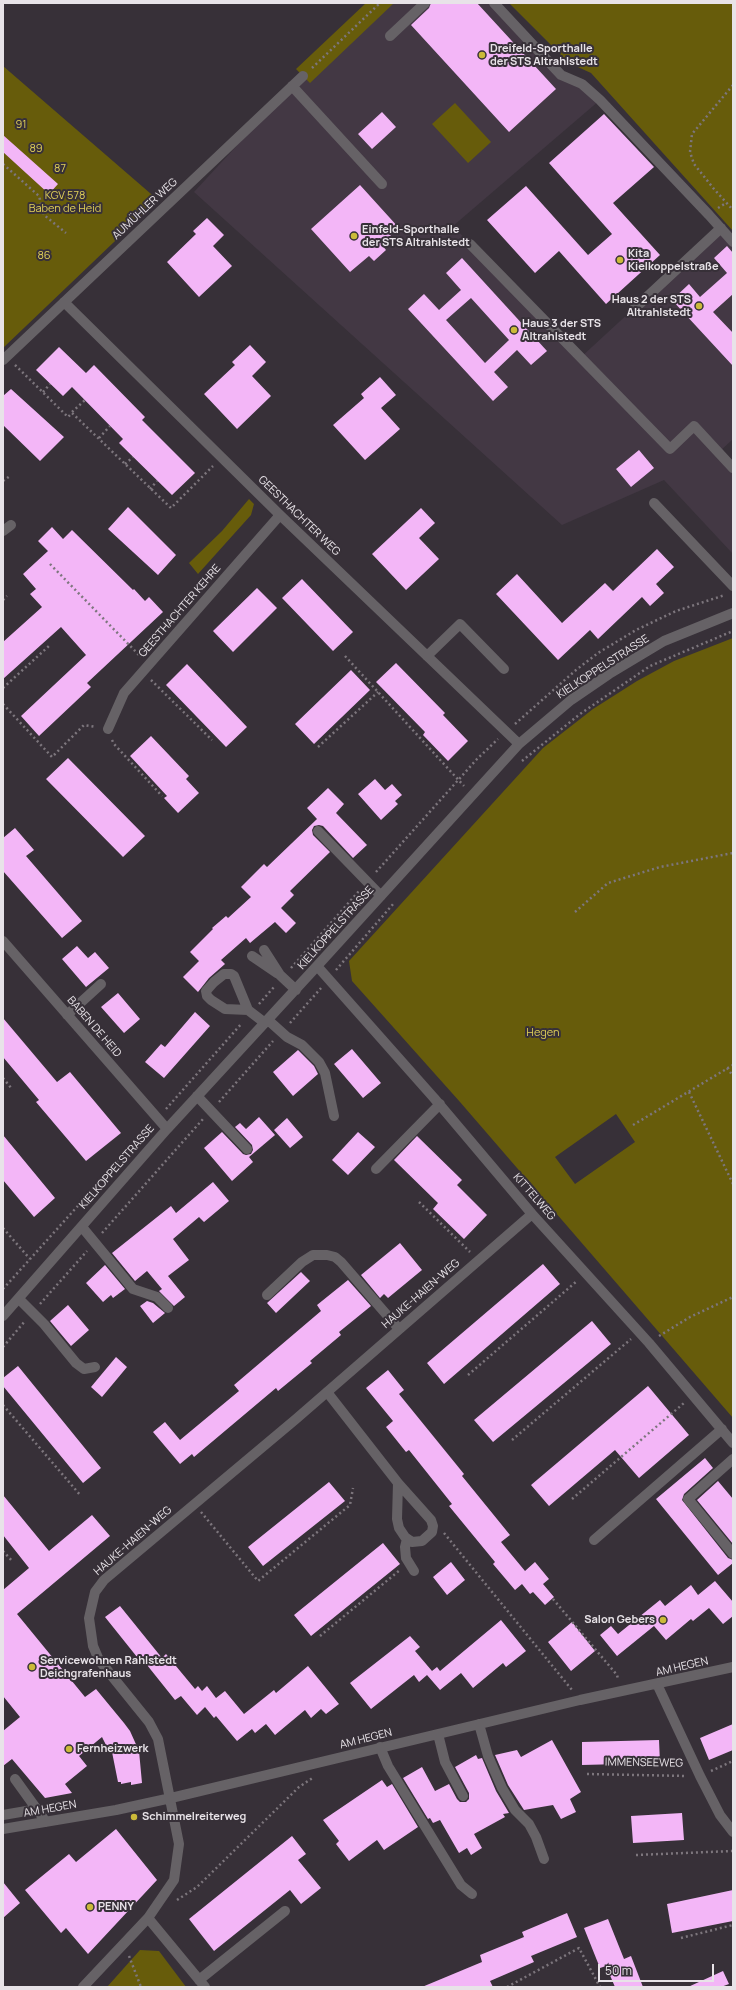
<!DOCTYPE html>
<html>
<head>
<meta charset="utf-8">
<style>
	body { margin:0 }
	#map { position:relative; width:736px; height:1990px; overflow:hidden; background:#373038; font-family:Manrope,sans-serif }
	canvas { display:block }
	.frame { position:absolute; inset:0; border:4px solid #e8e3e8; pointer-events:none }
	.scale { position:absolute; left:598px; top:1964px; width:116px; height:18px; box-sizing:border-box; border:2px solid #e8e3e8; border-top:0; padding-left:5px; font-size:12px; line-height:14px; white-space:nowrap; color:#e8e3e8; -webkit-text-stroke:3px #373038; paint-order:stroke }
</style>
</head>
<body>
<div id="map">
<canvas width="736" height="1990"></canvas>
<div class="frame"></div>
<div class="scale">50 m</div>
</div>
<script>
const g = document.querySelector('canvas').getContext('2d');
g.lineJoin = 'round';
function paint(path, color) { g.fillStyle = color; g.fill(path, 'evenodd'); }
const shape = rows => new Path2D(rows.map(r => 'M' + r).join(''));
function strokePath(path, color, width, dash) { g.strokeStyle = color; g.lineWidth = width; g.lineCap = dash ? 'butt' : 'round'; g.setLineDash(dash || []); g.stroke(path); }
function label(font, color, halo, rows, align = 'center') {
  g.font = font + ' Manrope,sans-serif'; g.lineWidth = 4; g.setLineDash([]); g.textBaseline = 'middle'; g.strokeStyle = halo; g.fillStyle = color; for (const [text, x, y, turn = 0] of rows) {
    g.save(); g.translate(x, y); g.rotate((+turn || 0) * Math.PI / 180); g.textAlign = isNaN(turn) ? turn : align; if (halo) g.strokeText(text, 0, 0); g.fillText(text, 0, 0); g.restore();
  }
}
paint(shape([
	[380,3,494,3,560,75,600,100,453,226,580,358,721,228,733,242,733,439,719,452,733,468,733,554,664,480,562,525,194,192,292,86]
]), '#433844');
paint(shape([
	[366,3,394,3,310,83,296,69],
	[509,3,733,3,733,231,591,73,569,63],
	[3,66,158,200,3,348],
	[455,103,491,142,468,163,432,124],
	[249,499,254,504,251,515,198,574,189,563,222,531],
	[733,638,733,1418,460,1102,352,981,349,961,543,748,593,709,637,681,674,661],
	[616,1114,635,1142,575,1184,555,1157],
	[140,1950,159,1951,186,1987,107,1987]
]), '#675c0b');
paint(shape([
	[431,3,477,3,556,89,509,132,411,25,429,8],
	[382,112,396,127,372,149,358,134],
	[604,114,654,167,613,203,660,255,606,304,559,251,535,273,487,220,526,186,588,255,612,234,549,163],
	[3,135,58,184,49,194,3,152],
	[360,185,399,228,381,244,386,250,374,261,369,256,350,272,311,229],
	[207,218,224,235,213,246,232,266,199,297,167,262,196,234,193,231],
	[727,246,733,253,733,294,713,312,733,333,733,366,672,300,689,284,700,297,727,273,714,258],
	[462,258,547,351,531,365,517,350,494,372,508,387,493,401,408,309,424,294,439,310,461,290,446,273],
	[471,298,509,340,485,363,446,320],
	[250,345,266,362,252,376,271,396,237,429,204,394,235,365,232,362],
	[59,347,86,373,94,365,145,417,142,420,195,473,172,495,119,443,123,439,72,387,63,396,36,370],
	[380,377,396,395,381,408,400,429,365,460,333,425,364,398,361,394],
	[11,389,64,437,40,461,3,425,3,396],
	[639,450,654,468,631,487,616,469],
	[128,507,176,555,158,575,108,529],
	[421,508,435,523,419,538,439,559,406,590,372,554],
	[52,527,63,539,72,530,133,590,134,589,145,601,149,597,163,612,87,683,91,687,39,736,21,716,86,655,61,627,3,679,3,642,42,607,30,594,36,589,23,574,48,551,38,541],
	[657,549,674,567,656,584,664,593,650,606,642,597,598,639,590,630,558,660,496,594,517,574,562,623,605,583,613,591],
	[302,579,353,632,333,651,282,598],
	[257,588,277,608,233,652,213,631],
	[396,663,445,713,443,715,468,741,448,761,423,735,425,732,376,682],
	[187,664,247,727,226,747,166,685],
	[351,670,370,690,314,744,295,724],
	[151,736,189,776,186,779,199,793,178,813,164,798,167,796,130,756],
	[68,758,145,836,123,857,46,779],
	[375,779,385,790,392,784,402,795,395,801,398,804,381,820,358,794],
	[328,788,344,804,336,813,367,845,353,858,323,826,319,825,314,826,312,830,313,835,330,852,290,891,294,895,281,908,296,923,286,933,275,922,250,943,246,938,221,960,225,964,209,978,198,992,183,977,199,961,190,952,213,929,212,928,226,916,228,918,251,897,241,887,264,864,267,867,317,819,307,808],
	[15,828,34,850,26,856,82,921,62,938,3,871,3,838],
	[77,946,88,958,95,952,109,968,86,987,62,959],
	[118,993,140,1019,124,1033,101,1007],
	[195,1012,210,1026,164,1078,145,1062,161,1044,165,1047],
	[3,1018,57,1082,70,1072,121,1133,86,1161,36,1102,39,1100,3,1057],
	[352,1049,381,1083,363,1098,334,1064],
	[298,1050,314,1066,318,1074,293,1096,273,1072],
	[259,1117,275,1135,249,1157,253,1162,232,1181,204,1148,222,1132,243,1154,246,1155,251,1154,253,1150,252,1145,235,1127,240,1123,246,1129],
	[287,1118,303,1137,290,1148,274,1130],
	[358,1132,375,1147,348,1175,332,1160],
	[3,1135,55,1198,34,1217,3,1180],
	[417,1136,462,1180,457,1185,487,1215,464,1239,433,1209,438,1203,394,1160],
	[213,1182,229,1201,204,1222,199,1217,173,1239,189,1260,168,1276,185,1297,174,1306,159,1291,162,1289,147,1271,135,1281,112,1253,171,1206,176,1213],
	[400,1243,422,1270,388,1298,384,1294,380,1298,361,1275],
	[543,1264,560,1284,444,1384,427,1363],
	[105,1265,125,1289,113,1298,111,1295,103,1302,86,1283],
	[301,1272,310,1281,276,1313,267,1303],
	[348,1280,371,1306,339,1332,341,1335,310,1361,312,1363,278,1391,276,1388,194,1457,192,1454,180,1464,153,1432,165,1422,180,1440,239,1391,234,1385,321,1311,317,1305],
	[147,1301,153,1303,165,1313,153,1323,140,1306],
	[68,1305,89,1330,71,1346,50,1321],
	[592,1321,611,1344,493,1442,474,1420],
	[116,1357,127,1367,102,1397,91,1387],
	[18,1366,101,1468,83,1483,3,1386,3,1378],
	[388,1370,404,1390,399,1394,464,1474,462,1476,510,1535,501,1542,525,1571,535,1562,549,1579,543,1584,554,1597,545,1605,533,1592,530,1594,522,1584,515,1590,493,1564,495,1562,449,1506,452,1504,409,1450,406,1452,386,1427,393,1421,366,1388],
	[648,1386,689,1435,639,1478,615,1450,549,1506,531,1485],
	[705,1458,713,1468,684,1494,682,1500,728,1558,733,1560,733,1563,718,1575,656,1499],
	[718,1481,733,1499,733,1544,697,1500],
	[329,1482,345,1501,263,1566,248,1547],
	[3,1495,49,1551,92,1515,110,1536,17,1614,85,1697,96,1689,124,1723,130,1731,139,1751,142,1783,131,1785,131,1782,121,1784,121,1782,118,1782,111,1747,108,1749,102,1737,79,1756,87,1766,65,1784,72,1793,45,1798,12,1759,3,1766,3,1731,20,1717,3,1696,3,1590,29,1568,3,1535],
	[383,1543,400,1564,311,1636,294,1615],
	[451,1562,465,1580,447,1595,433,1577],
	[715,1581,733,1602,733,1616,723,1624,709,1608,693,1621,691,1619,666,1640,654,1626,617,1656,600,1635,611,1626,618,1634,660,1600,665,1606,691,1585,698,1595],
	[120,1606,162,1658,166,1654,195,1689,198,1686,202,1691,207,1686,216,1698,225,1691,244,1714,274,1690,276,1693,308,1666,339,1704,326,1714,321,1709,311,1718,305,1710,275,1735,266,1724,255,1733,252,1729,237,1741,216,1716,214,1718,205,1707,197,1715,181,1696,175,1700,139,1655,137,1657,105,1617],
	[501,1620,526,1651,506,1667,503,1663,473,1688,461,1673,440,1690,427,1675,419,1682,414,1675,371,1709,350,1683,410,1636,420,1647,415,1651,432,1671,437,1667,440,1671],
	[572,1622,595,1651,571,1671,548,1642],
	[733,1724,733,1750,709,1760,700,1738],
	[552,1740,581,1792,570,1799,576,1812,561,1819,553,1805,524,1810,508,1785,495,1755,517,1750,521,1757],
	[659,1740,660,1763,582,1765,582,1742],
	[476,1755,478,1759,482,1758,496,1791,509,1813,503,1814,505,1817,474,1834,482,1848,471,1855,467,1848,459,1853,440,1820,433,1823,430,1818,428,1819,403,1778,422,1767,435,1791,449,1784,457,1799,460,1802,466,1802,469,1799,469,1793,455,1767],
	[382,1780,387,1787,392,1784,418,1827,384,1850,377,1840,349,1861,336,1844,339,1841,323,1820],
	[682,1813,684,1840,633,1843,631,1816],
	[116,1829,157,1880,88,1954,66,1928,61,1933,25,1890,69,1854,76,1862],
	[292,1836,306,1854,298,1860,321,1888,301,1904,290,1890,214,1951,189,1919],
	[3,1882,20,1903,3,1918],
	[733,1890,733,1921,672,1933,667,1904],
	[567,1913,577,1937,531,1956,534,1962,490,1981,493,1987,422,1987,482,1962,480,1955,524,1937,522,1932],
	[608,1919,624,1959,631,1956,643,1987,615,1987,606,1966,600,1968,584,1928],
	[723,1971,729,1984,721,1987,688,1987]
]), '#f3b6f7');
strokePath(shape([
	[312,68,380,3],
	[733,85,692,134,690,152,694,164,714,189,733,210],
	[3,164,39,196,44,215,66,233],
	[718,208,726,203],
	[15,365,68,417,72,413,171,508,213,466],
	[43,392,50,384],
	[72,412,85,400],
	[99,438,110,426],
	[125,464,133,457],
	[3,481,10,476],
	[150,489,157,481],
	[50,564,141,657],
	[3,600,7,596],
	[345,656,464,786],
	[151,680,212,740],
	[3,688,49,646],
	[3,704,52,757,84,725,96,727],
	[515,724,576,670,598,653,636,630,676,611,725,595],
	[112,740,114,744,162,796],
	[318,747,378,692],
	[522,761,580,714,650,666,733,631],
	[376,872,477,759,498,739],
	[575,912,608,883,660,867,733,853],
	[291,968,359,891],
	[336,970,394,903],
	[259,1004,274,987],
	[290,1023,321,988],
	[727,1068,733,1076],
	[3,1078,12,1089],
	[689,1092,733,1184],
	[219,1102,273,1041],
	[166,1109,242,1023],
	[633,1125,733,1065],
	[419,1202,470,1252],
	[3,1228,30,1259],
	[102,1233,203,1119],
	[3,1289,149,1127],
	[40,1304,87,1251],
	[659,1336,690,1317,733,1297],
	[3,1347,25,1321],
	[468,1375,577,1281],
	[3,1405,81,1496],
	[512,1440,631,1339],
	[572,1499,684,1403],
	[201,1512,258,1581,350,1505,353,1488],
	[444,1533,572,1690],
	[3,1551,13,1562],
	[553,1599,617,1675,618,1679],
	[320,1636,400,1570],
	[711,1771,733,1761],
	[587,1774,687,1776],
	[636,1855,733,1851],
	[177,1900,197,1887,299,1787,314,1777],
	[681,1938,733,1925],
	[129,1956,141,1987],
	[507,1987,579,1948,600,1987]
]), '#7d767d', 2.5, [2, 3]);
strokePath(shape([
	[494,3,561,75,582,84,600,100,709,215,733,242],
	[390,36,425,3],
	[292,86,382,184],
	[470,244,670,449,694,426,733,468],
	[64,302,280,515,519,744],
	[634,309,721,228],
	[3,360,303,76],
	[654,503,733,586],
	[3,531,11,525],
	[427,656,460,624,504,669],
	[108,729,124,693,280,515],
	[318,831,381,896],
	[3,941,167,1129],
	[264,950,280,975,296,990],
	[252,956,277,973],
	[317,966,434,1098,532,1214,649,1343,733,1443],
	[248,1010,225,1009,211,1000,207,996,206,991,214,982,224,974,231,974,234,976,248,1010,265,1023],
	[67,1015,101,984],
	[268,1020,287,1037,302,1045,319,1062,325,1073,334,1116],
	[197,1096,247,1149],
	[376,1169,440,1104],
	[82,1227,133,1289,157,1297,168,1308],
	[267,1295,302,1262,313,1255,327,1255,335,1257,341,1262,399,1329],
	[19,1299,44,1324,76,1363,84,1369,95,1367],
	[3,1316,167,1129,317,966,519,744,571,700,609,674,664,641,733,613],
	[327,1392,398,1483,431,1520,433,1526,432,1532,422,1541,412,1542,405,1537,399,1528,397,1519,398,1483],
	[733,1459,688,1499,733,1554],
	[407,1539,405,1547,406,1558,414,1571],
	[594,1540,722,1429],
	[657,1684,700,1776,720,1815,733,1832],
	[479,1724,488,1756,502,1788,515,1810,529,1824,536,1837,544,1859],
	[438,1734,445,1762,463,1796],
	[380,1747,388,1766,461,1885,472,1894],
	[15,1779,46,1822],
	[3,1815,38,1809],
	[3,1829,116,1810,171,1798,580,1700,733,1667],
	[148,1918,205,1987],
	[199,1980,285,1911],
	[83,1987,148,1918,174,1880,179,1844,158,1739,149,1722,99,1660,93,1646,89,1618,95,1592,104,1580,296,1419,532,1214]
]), '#666266', 10);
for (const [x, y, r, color] of [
	[482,55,4,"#cbba39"],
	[354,236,4,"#cbba39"],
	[620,260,4,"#cbba39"],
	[699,306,4,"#cbba39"],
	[514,330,4,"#cbba39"],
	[663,1620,4,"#cbba39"],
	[32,1667,4,"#cbba39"],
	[69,1749,4,"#cbba39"],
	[134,1817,4,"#cbba39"],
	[90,1907,4,"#cbba39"]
]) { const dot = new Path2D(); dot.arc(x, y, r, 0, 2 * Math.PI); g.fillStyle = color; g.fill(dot); strokePath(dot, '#373038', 1.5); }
label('bold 11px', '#e8e3e8', '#373038', [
	["Dreifeld-Sporthalle",490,49],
	["der STS Altrahlstedt",490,62],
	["Einfeld-Sporthalle",362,230],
	["der STS Altrahlstedt",362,243],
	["Kita",628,254],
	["Kielkoppelstraße",628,267],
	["Haus 2 der STS",691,300,"right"],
	["Altrahlstedt",691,313,"right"],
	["Haus 3 der STS",522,324],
	["Altrahlstedt",522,337],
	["Salon Gebers",655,1620,"right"],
	["Servicewohnen Rahlstedt",40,1661],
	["Deichgrafenhaus",40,1674],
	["Fernheizwerk",77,1749],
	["Schimmelreiterweg",142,1817],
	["PENNY",98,1907]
], 'left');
label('11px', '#e0d058', '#373038', [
	["91",21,125],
	["89",36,149],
	["87",60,169],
	["KGV 578",65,196],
	["Baben de Heid",65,209],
	["86",44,256],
	["Hegen",543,1033]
]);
label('11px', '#e8e3e8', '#373038', [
	["AUMÜHLER WEG",145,209,-43],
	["GEESTHACHTER WEG",299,516,44],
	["GEESTHACHTER KEHRE",180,611,-49],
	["KIELKOPPELSTRASSE",603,667,-33],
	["KIELKOPPELSTRASSE",336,928,-48],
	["BABEN DE HEID",94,1027,49],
	["KIELKOPPELSTRASSE",117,1167,-49],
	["KITTELWEG",534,1197,49],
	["HAUKE-HAIEN-WEG",421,1294,-41],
	["HAUKE-HAIEN-WEG",133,1541,-41],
	["AM HEGEN",682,1667,-13],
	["AM HEGEN",366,1739,-14],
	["IMMENSEEWEG",644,1763,1],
	["AM HEGEN",50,1809,-10]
]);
</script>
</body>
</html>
